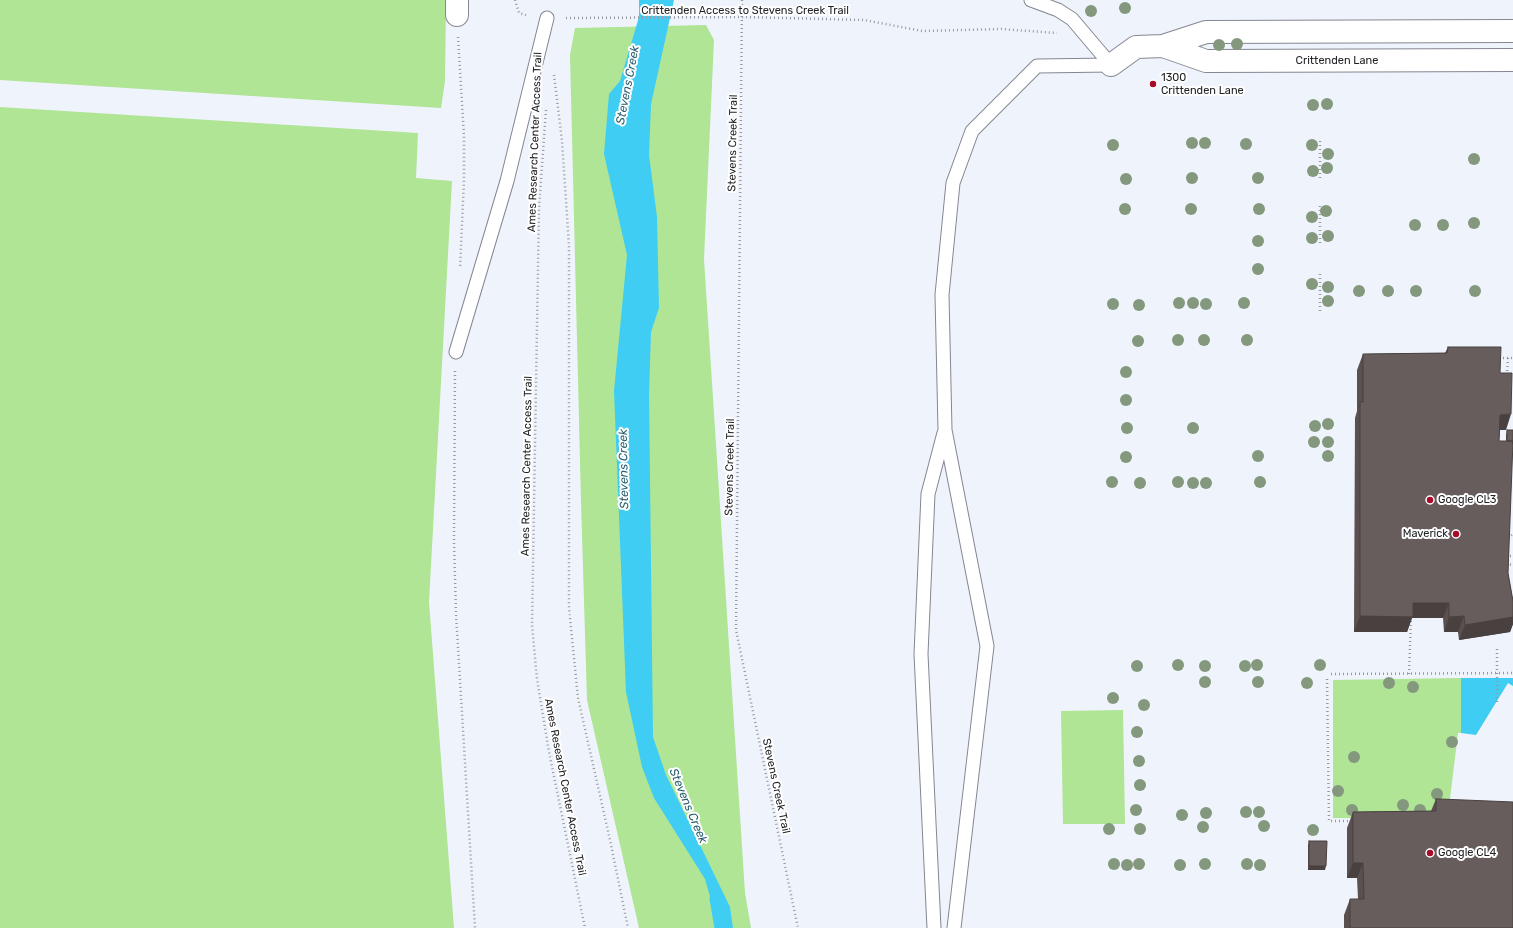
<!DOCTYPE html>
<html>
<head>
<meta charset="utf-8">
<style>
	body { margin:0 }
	canvas { display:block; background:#eff3fc }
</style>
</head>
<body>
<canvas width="1513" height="928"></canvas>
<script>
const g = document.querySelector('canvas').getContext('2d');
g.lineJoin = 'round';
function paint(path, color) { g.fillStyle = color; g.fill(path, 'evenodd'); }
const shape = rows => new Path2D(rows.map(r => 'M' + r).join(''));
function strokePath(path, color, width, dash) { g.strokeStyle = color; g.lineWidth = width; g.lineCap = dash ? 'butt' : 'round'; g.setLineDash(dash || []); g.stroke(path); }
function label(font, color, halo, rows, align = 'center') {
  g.font = font + ' Rubik,sans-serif'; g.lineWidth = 4; g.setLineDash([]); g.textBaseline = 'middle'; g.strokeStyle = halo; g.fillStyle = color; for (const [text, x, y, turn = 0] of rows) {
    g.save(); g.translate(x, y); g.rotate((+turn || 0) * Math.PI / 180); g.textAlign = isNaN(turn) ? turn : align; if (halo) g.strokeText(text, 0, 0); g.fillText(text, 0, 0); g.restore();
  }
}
paint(shape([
	[0,0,446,0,445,81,441,108,0,80],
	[706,25,714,40,704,259,745,893,751,928,639,928,587,700,581,502,570,55,575,28],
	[0,107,418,133,416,178,452,181,429,602,454,928,0,928],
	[1461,678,1461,733,1458,733,1448,815,1430,818,1333,818,1333,680],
	[1123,710,1125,824,1063,824,1061,711]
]), '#afe595');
paint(shape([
	[639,0,674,0,651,104,649,155,657,217,659,308,651,332,649,394,653,737,666,775,730,907,733,928,719,928,705,879,654,798,642,767,626,692,614,391,627,255,604,154,609,94,620,81,639,17],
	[1461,678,1513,678,1513,686,1508,683,1476,735,1461,733]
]), '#3fcdf3');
strokePath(shape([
	[713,899,718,928]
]), '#3fcdf3', 7);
const service = shape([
	[1031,0,1058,10,1072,19,1111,65],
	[456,352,507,181,547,18],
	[934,928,921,654,928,494,944,433],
	[954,928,987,646,945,430,942,295,953,183,972,131,1037,66,1111,65]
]);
const minor = shape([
	[457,0,457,15]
]);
const tertiary = shape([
	[1163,46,1206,61,1513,60],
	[1111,65,1136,47,1163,46,1206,32,1513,31]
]);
strokePath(service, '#848790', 15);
strokePath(minor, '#848790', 24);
strokePath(tertiary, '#848790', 24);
strokePath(shape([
	[515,0,519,13,529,16],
	[742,0,736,630,798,928],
	[566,18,743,17,864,20,922,31,1001,29,1057,33],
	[458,37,464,136,464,180,460,268],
	[554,75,562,141,569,246,569,608,578,698,610,840,628,928],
	[546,110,539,208,532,625,537,679,549,752,585,928],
	[1320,141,1320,178],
	[1320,206,1320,244],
	[1320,311,1320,272],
	[1499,358,1513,358],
	[455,371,454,541,456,614,475,928],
	[1507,375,1508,358],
	[1508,538,1513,534],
	[1506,556,1513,556],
	[1506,564,1513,565],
	[1497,649,1497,702],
	[1331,674,1513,673],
	[1409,674,1411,618],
	[1327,679,1329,821,1351,821]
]), '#96999f', 2.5, [1, 3]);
strokePath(service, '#fff', 13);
strokePath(minor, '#fff', 22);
strokePath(tertiary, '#fff', 22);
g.fillStyle = '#83987d';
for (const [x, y] of [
	[1125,8],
	[1091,11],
	[1237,44],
	[1219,45],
	[1327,104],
	[1313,105],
	[1192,143],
	[1205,143],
	[1246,144],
	[1113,145],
	[1312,145],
	[1328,154],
	[1474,159],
	[1327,168],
	[1313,171],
	[1192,178],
	[1258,178],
	[1126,179],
	[1125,209],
	[1191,209],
	[1259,209],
	[1326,211],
	[1312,217],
	[1474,223],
	[1415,225],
	[1443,225],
	[1328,236],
	[1312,238],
	[1258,241],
	[1258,269],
	[1312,284],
	[1328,287],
	[1359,291],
	[1388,291],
	[1416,291],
	[1475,291],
	[1328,301],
	[1179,303],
	[1193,303],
	[1244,303],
	[1113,304],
	[1206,304],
	[1139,305],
	[1178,340],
	[1204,340],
	[1247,340],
	[1138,341],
	[1126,372],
	[1126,400],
	[1328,424],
	[1315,426],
	[1127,428],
	[1193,428],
	[1314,442],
	[1328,442],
	[1258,456],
	[1328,456],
	[1126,457],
	[1112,482],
	[1178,482],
	[1260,482],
	[1140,483],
	[1193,483],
	[1206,483],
	[1178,665],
	[1257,665],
	[1320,665],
	[1137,666],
	[1205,666],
	[1245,666],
	[1205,682],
	[1258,682],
	[1307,683],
	[1389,683],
	[1413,687],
	[1113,698],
	[1144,705],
	[1137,732],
	[1452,742],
	[1354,757],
	[1139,761],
	[1140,785],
	[1338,791],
	[1437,794],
	[1403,805],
	[1136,810],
	[1352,810],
	[1420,810],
	[1246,812],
	[1259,812],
	[1206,813],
	[1182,815],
	[1264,826],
	[1203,827],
	[1109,829],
	[1140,829],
	[1313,830],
	[1114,864],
	[1139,864],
	[1205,864],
	[1247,864],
	[1127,865],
	[1180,865],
	[1260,865]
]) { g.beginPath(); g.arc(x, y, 6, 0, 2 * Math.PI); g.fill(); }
paint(shape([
	[1448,347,1500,373,1506,430,1500,430,1499,441,1506,441,1506,435,1507,430,1513,449,1512,449,1508,573,1513,601,1513,624,1510,632,1459,640,1458,632,1444,632,1443,618,1412,618,1407,632,1354,632,1355,418,1357,411,1357,370,1363,354,1445,353],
	[1436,799,1513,928,1344,928,1344,915,1350,899,1358,899,1357,878,1347,878,1347,828,1353,812,1431,811],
	[1309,841,1325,870,1308,870,1308,845]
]), '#59504f');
paint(shape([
	[1511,414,1506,430,1494,430,1500,415],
	[1413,603,1449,603,1443,618,1412,618,1407,632,1354,632,1360,616],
	[1464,616,1458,632,1444,632,1449,617],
	[1513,617,1513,624,1510,632,1459,640,1465,625],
	[1353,863,1363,863,1357,878,1347,878],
	[1309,866,1326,866,1325,870,1308,870]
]), '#484140');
const building = shape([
	[1448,347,1501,347,1500,373,1512,373,1511,414,1500,415,1499,441,1513,441,1508,573,1513,601,1513,617,1465,625,1464,616,1449,617,1449,603,1413,603,1413,617,1360,616,1360,402,1363,402,1363,354,1447,353,1448,347],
	[1507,430,1513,430,1513,444,1512,444,1513,441,1507,441,1507,430],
	[1436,799,1440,799,1513,802,1513,928,1350,928,1350,899,1364,899,1363,863,1353,863,1353,812,1436,811,1436,799],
	[1309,841,1327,841,1326,866,1309,866,1309,841]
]);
paint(building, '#675d5c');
strokePath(building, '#484140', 1);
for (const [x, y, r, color] of [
	[1153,84,4,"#a60b2a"],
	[1430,500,4,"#a60b2a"],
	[1456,534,4,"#a60b2a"],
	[1430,853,4,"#a60b2a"]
]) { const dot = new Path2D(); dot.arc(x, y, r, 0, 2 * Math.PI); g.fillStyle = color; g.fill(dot); strokePath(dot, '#fff', 1.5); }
label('11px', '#202225', '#fff', [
	["Crittenden Access to Stevens Creek Trail",745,11],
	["Crittenden Lane",1337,61],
	["Ames Research Center Access Trail",535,142,-88],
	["Stevens Creek Trail",733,143,-89],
	["Ames Research Center Access Trail",527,466,-89],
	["Stevens Creek Trail",730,467,-89],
	["Stevens Creek Trail",776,786,78],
	["Ames Research Center Access Trail",565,787,79]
]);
label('11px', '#202225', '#fff', [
	["1300",1161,78],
	["Crittenden Lane",1161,91],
	["Google CL3",1438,500],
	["Maverick",1448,534,"right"],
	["Google CL4",1438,853]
], 'left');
label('italic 12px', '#285f6f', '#fff', [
	["Stevens Creek",628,85,-79],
	["Stevens Creek",624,469,-91],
	["Stevens Creek",688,806,67]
]);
</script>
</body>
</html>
